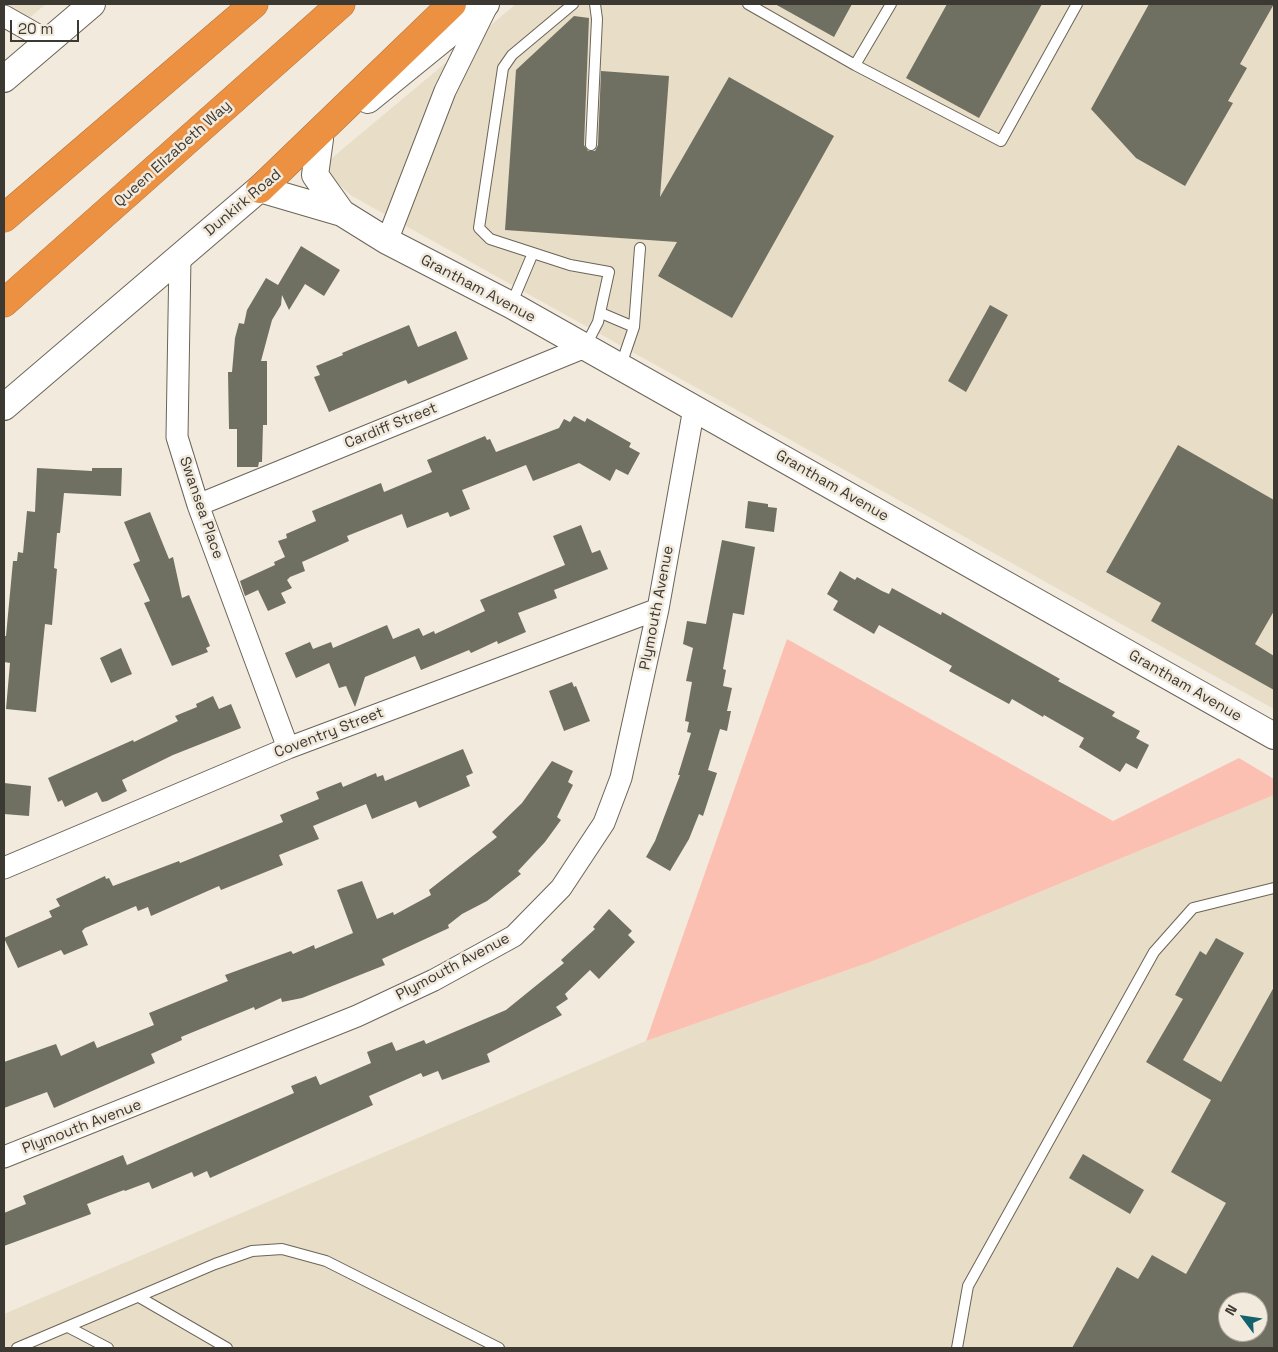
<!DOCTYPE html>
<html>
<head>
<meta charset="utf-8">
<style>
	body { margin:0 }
	#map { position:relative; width:1278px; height:1352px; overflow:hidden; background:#f2eadc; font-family:"Space Grotesk",sans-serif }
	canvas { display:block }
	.frame { position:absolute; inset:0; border:5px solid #3c3933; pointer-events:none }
	.north { position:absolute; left:1218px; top:1292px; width:50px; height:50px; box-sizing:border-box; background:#f2eadc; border:1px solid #a9a398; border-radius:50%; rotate:301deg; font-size:14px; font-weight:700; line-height:20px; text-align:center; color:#3c3933 }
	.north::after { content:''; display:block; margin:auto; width:18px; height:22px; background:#14626c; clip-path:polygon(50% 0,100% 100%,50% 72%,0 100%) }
	.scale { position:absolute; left:10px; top:20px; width:69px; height:22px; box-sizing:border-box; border:2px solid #3c3933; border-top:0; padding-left:6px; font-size:15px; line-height:18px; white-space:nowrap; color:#3c3933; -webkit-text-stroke:4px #f2eadc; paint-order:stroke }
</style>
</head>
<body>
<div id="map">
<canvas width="1278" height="1352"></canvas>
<div class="frame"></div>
<div class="north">N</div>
<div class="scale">20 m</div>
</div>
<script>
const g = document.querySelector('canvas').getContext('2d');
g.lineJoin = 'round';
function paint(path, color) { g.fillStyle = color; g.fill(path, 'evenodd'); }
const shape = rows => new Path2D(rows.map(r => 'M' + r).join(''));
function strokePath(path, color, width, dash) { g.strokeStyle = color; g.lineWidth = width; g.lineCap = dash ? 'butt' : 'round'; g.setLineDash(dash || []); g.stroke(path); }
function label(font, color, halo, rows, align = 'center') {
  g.font = font + ' "Space Grotesk",sans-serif'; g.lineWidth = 5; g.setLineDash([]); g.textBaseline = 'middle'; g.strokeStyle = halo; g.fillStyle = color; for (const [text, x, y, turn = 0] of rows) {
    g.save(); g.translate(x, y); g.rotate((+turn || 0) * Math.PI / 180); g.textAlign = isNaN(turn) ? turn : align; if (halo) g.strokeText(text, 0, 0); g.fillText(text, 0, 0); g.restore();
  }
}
paint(shape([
	[4,4,46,4,29,18],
	[516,4,1274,4,1274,709,352,196,320,168],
	[1274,795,1274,1348,4,1348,4,1314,646,1041,873,961],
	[1228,1302,1258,1302,1258,1332,1228,1332]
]), '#e8ddc7');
paint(shape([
	[787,639,1113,821,1239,758,1274,779,1274,795,873,961,646,1041]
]), '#fcc0b2');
paint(shape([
	[775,4,852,4,834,37],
	[947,4,1042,4,979,118,906,78],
	[1149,4,1274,4,1240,64,1247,68,1228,101,1233,103,1185,186,1136,158,1091,109],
	[574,16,589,18,584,145,588,151,595,151,598,145,601,71,669,76,660,197,729,77,834,136,732,318,658,276,677,242,505,230,516,70],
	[301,246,340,270,324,296,305,284,289,310,282,295,281,305,272,320,261,361,267,361,267,425,263,425,262,462,259,462,258,467,237,467,237,429,229,429,228,372,232,372,235,338,239,323,244,324,247,310,266,278,278,285],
	[990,305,1008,315,966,392,948,381],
	[409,325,418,347,456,331,468,359,408,384,406,380,398,383,329,412,314,377,320,375,316,366,343,355,342,353],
	[574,416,585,422,587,418,631,443,629,447,640,453,628,475,616,469,610,481,579,463,533,481,526,465,462,490,470,509,450,517,448,512,407,528,402,514,347,536,349,541,302,562,305,571,290,577,287,580,292,588,281,593,286,603,268,611,258,590,245,596,240,581,275,565,274,562,285,557,278,541,287,538,286,534,316,521,312,511,381,483,384,492,432,472,427,460,485,436,487,440,490,439,496,452,559,428,564,419,570,422],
	[1178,445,1274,500,1274,611,1255,644,1274,656,1274,690,1151,621,1161,603,1106,572],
	[37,468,92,471,92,468,122,468,121,496,64,493,60,533,57,533,54,568,57,569,52,625,45,624,36,712,6,709,10,663,4,662,4,636,6,636,13,561,17,561,18,552,23,553,27,511,35,512],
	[748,501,768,504,768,507,777,508,774,532,745,528],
	[150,512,169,559,173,557,182,598,189,595,210,646,206,648,208,652,172,666,144,603,150,601,133,564,140,561,124,522],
	[581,525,592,553,600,550,608,569,554,590,557,598,518,613,526,632,498,644,497,641,471,653,469,650,421,670,415,656,365,677,355,707,346,686,339,688,329,663,296,678,285,653,310,642,313,649,331,642,333,648,387,625,393,639,419,628,423,636,434,631,435,634,485,611,480,600,565,565,553,536],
	[722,540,755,547,744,615,733,613,723,669,726,670,723,686,732,688,727,711,731,711,727,731,720,729,708,770,717,773,703,816,699,814,689,839,670,871,646,857,655,841,680,775,678,775,691,733,687,732,689,722,685,721,692,682,686,681,693,648,683,644,687,621,706,624],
	[840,571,855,580,857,577,882,591,889,594,892,588,941,615,942,612,1060,679,1058,681,1115,712,1112,716,1140,731,1136,738,1149,745,1137,769,1126,763,1120,772,1079,747,1084,738,1044,715,1043,717,1012,699,1009,704,949,671,952,666,879,625,874,634,833,610,838,601,827,594],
	[121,648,132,674,111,683,100,658],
	[572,682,574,687,576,686,590,721,564,731,549,691],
	[213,696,219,709,231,704,241,728,173,755,122,780,127,791,107,801,102,802,97,792,65,807,62,800,58,802,48,778,133,740,134,742,178,721,175,716,197,707,196,704],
	[463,749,473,773,466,776,470,786,419,808,416,801,372,819,366,804,313,826,319,839,279,855,283,865,221,890,219,886,151,916,148,907,138,911,136,906,85,928,82,931,88,945,64,955,61,950,18,968,4,938,52,917,49,911,60,906,56,899,105,876,106,879,109,878,113,886,179,861,180,863,283,822,280,815,319,799,316,792,341,782,343,787,376,773,377,777,383,775,385,781],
	[552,761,573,771,568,782,573,785,557,817,561,820,545,842,518,871,521,874,487,901,462,914,448,925,449,928,382,959,385,965,302,998,282,1002,281,998,255,1010,254,1007,181,1037,182,1040,151,1054,155,1063,54,1108,47,1092,4,1108,4,1062,56,1044,61,1056,94,1041,97,1048,154,1025,149,1013,228,981,225,975,291,951,293,954,314,945,315,949,353,933,337,890,362,881,377,919,393,912,394,915,431,895,429,890,497,837,492,832,522,803],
	[4,783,31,786,29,816,4,814],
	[609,909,632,931,628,935,635,942,599,979,590,970,565,994,568,999,556,1007,562,1015,487,1054,490,1062,442,1080,438,1071,423,1077,421,1073,369,1096,373,1105,210,1178,207,1171,194,1177,192,1172,152,1189,149,1182,125,1191,124,1190,87,1204,91,1214,4,1246,4,1213,26,1204,23,1196,123,1155,127,1165,294,1093,291,1086,316,1076,320,1085,371,1063,367,1052,392,1042,396,1051,424,1040,426,1044,506,1010,564,963,561,960,595,929,593,927],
	[1216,938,1244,953,1183,1060,1221,1082,1274,987,1274,1348,1072,1348,1117,1267,1138,1279,1152,1255,1186,1274,1226,1203,1171,1172,1211,1100,1146,1062,1183,999,1175,995,1200,951,1206,955],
	[1228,1302,1258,1302,1258,1332,1228,1332],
	[1083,1154,1144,1190,1130,1214,1069,1178]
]), '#6f7062');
const service = shape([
	[573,4,512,55,503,68,479,228,490,239,570,265,609,272,598,322,585,347],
	[748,4,855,65],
	[891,4,855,65,1001,141,1077,4],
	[591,145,597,19,595,4],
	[511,305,533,253],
	[601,313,634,327,621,365],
	[634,327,640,248],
	[139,1297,227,1348],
	[68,1327,108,1348],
	[17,1348,215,1264,252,1251,282,1249,326,1261,499,1348],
	[957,1348,968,1286,1154,952,1193,908,1274,888]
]);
const minor = shape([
	[4,16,48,41],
	[387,241,445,91,488,4],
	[180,257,177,437,198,505,288,748],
	[198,505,585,347],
	[4,868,288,748,658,609],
	[4,1157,357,1016,434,980,514,936,561,888,604,823,621,778,658,609,694,408]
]);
const tertiary = shape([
	[4,79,92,4],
	[368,100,486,4],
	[320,139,315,175,342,213],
	[260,189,342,213,387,241,511,305,1274,736],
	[4,407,272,178]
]);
const motorway = shape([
	[260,189,452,4],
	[4,218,254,4],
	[4,303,341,4]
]);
strokePath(service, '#6b6458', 12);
strokePath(minor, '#6b6458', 23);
strokePath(tertiary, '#6b6458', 28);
strokePath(motorway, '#ae723d', 29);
strokePath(service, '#fff', 10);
strokePath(minor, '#fff', 21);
strokePath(tertiary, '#fff', 26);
strokePath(motorway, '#ec9142', 28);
label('15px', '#3c3933', '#f2eadc', [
	["Queen Elizabeth Way",173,154,-42],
	["Dunkirk Road",243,203,-40],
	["Grantham Avenue",478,289,28],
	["Cardiff Street",391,426,-22],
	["Grantham Avenue",832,486,30],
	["Swansea Place",201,508,71],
	["Plymouth Avenue",657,608,-79],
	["Grantham Avenue",1185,686,30],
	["Coventry Street",329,733,-21],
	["Plymouth Avenue",453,967,-28],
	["Plymouth Avenue",82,1127,-21]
]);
</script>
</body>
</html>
